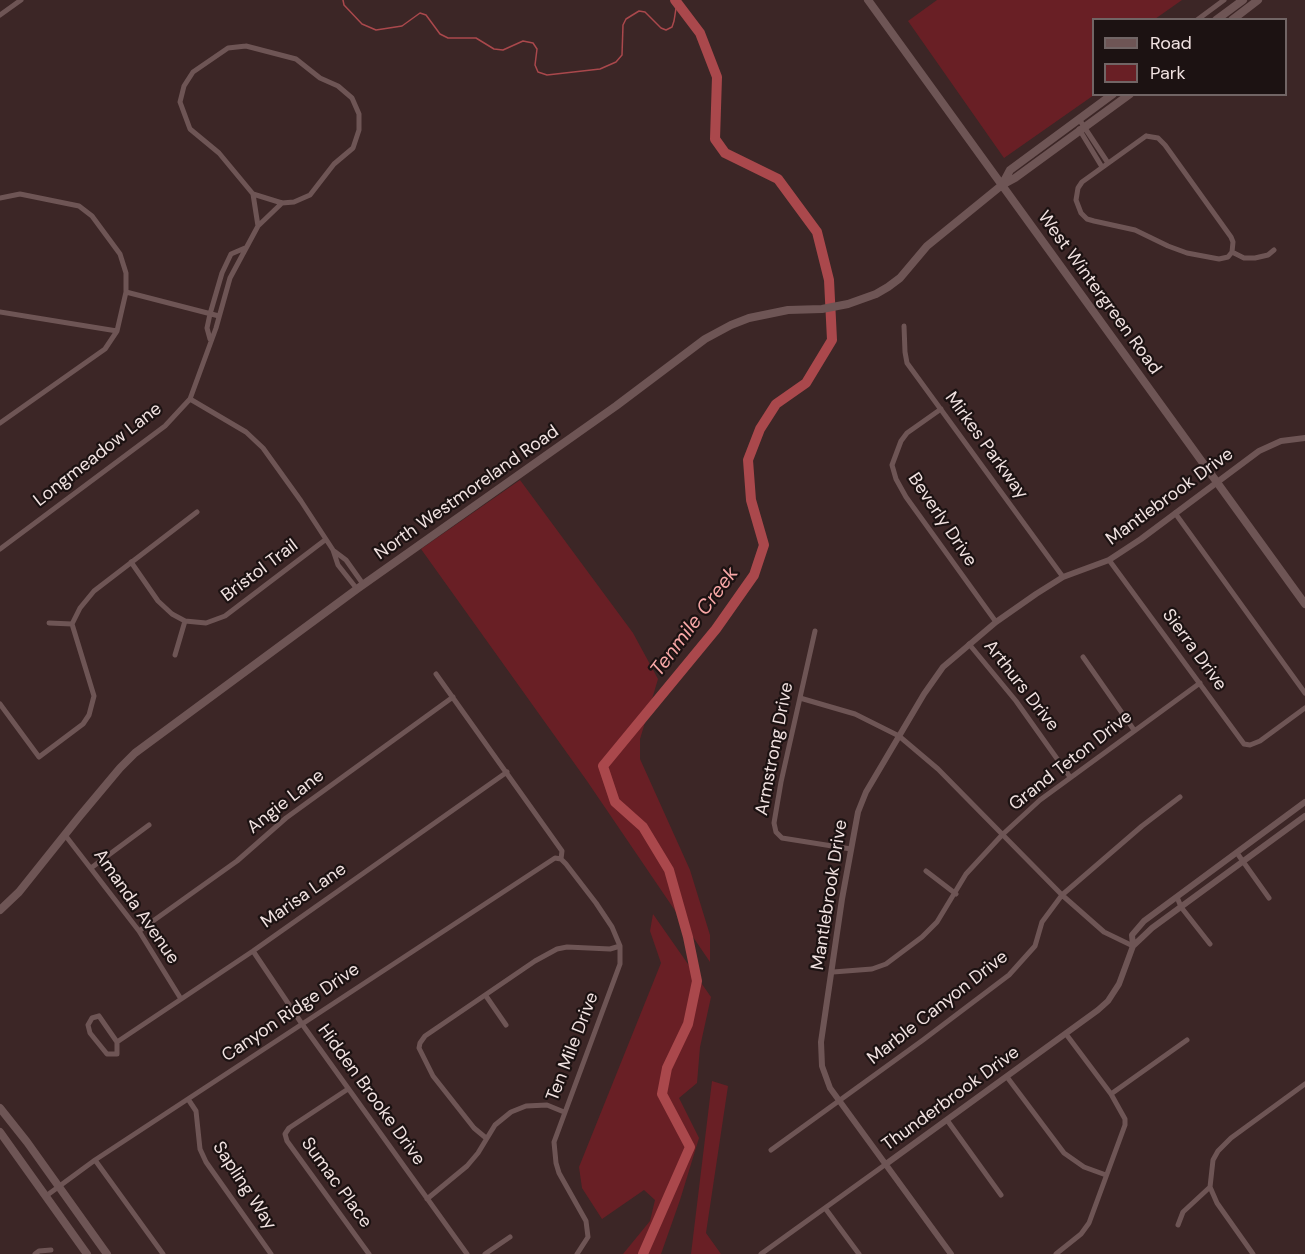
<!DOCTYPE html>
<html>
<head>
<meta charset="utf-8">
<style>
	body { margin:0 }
	#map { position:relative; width:1305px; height:1254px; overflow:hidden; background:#3c2626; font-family:"DM Sans",sans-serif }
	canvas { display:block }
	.legend { position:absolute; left:1092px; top:18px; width:195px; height:78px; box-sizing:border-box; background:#1c1212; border:2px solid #716565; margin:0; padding:8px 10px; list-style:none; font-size:18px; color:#f1e2e1 }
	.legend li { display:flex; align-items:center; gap:12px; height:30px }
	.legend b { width:30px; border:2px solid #716565 }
</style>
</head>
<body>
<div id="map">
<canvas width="1305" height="1254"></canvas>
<ul class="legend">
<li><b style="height:8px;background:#6e5555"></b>Road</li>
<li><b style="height:16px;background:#691f25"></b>Park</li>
</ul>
</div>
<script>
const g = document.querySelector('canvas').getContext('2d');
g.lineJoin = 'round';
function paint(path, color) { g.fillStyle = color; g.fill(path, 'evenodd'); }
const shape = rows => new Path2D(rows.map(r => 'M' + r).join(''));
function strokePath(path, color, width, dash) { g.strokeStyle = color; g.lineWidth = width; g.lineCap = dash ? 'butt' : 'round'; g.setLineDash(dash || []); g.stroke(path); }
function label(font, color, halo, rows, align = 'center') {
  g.font = font + ' "DM Sans",sans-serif'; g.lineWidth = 4.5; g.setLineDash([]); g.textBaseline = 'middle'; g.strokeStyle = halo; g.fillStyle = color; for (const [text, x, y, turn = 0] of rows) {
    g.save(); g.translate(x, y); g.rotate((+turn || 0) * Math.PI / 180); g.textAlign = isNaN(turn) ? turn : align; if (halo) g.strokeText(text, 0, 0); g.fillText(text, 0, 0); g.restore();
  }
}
paint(shape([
	[937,0,1182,0,1155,19,1094,20,1094,95,1004,158,908,21],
	[520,480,633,633,658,679,640,739,640,759,690,870,710,935,710,962,587,781,421,549],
	[653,914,711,997,700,1047,697,1083,679,1098,699,1138,680,1200,661,1254,623,1254,650,1221,655,1200,644,1190,602,1219,582,1188,579,1167,661,963,650,931],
	[712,1081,728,1086,706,1233,721,1254,691,1254]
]), '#691f25');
strokePath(shape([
	[343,0,344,5,362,24,376,30,402,26,420,13,426,15,440,34,448,38,476,38,494,49,503,50,523,41,533,43,537,49,535,65,538,72,547,75,600,69,616,62,622,55,623,25,626,19,639,11,645,12,661,28,666,30,672,27,674,21,677,2]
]), '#aa484c', 1.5);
strokePath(shape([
	[643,1254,690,1147,662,1094,667,1068,688,1024,697,981,688,937,669,870,643,827,615,802,603,766,716,629,754,575,764,545,751,500,748,460,760,429,776,404,806,383,832,340,829,280,817,232,778,179,725,153,715,139,717,77,700,33,675,0]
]), '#aa484c', 10);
strokePath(shape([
	[0,15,21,0],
	[1197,20,1224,0],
	[246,46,296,59,320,78,338,86,352,98,359,114,359,130,353,148,334,164,310,195,294,202,282,203,253,194,219,153,190,129,180,102,184,86,193,72,228,48,246,46],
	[1079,119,1108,163],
	[1079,129,1102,167],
	[1146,136,1158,138,1165,145,1231,237,1233,242,1232,252,1228,257,1219,259,1187,253,1168,246,1135,230,1094,221,1087,219,1081,213,1076,200,1078,188,1082,182,1146,136],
	[253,194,258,226],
	[0,198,20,194,79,206,92,216,120,254,126,273,126,292,117,331,105,349,0,423],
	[1232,252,1244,258,1255,258,1268,255,1274,250],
	[126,292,219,316],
	[0,312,117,331],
	[904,326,905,352,907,363,1063,577],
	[210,339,207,328,210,314,222,273,231,254,245,248],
	[190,399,246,432,263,448,301,501,333,550,338,565,357,589],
	[941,409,907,433,901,441,892,465,896,479,906,497,996,622],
	[1175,513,1305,693],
	[0,549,165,426,190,399,216,328,230,278,258,226,282,203],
	[334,551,346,560,363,584],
	[1109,560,1244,744,1250,745,1260,741,1305,708],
	[131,562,158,601,172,614,185,621,206,623,225,616,325,540],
	[49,623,72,624],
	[815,631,781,782,774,823,776,832,782,838,851,849],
	[969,644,1016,701,1070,777],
	[175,655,185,621],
	[1083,657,1134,730],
	[436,674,562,851,561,859],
	[800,698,855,714,899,736,938,769,1062,895,1104,932,1133,946],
	[0,704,39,757,83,724,89,715,94,696,72,624,80,608,94,591,197,512],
	[65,835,139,931,181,999],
	[1237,853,1269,898],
	[91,868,149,825],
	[926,871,956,894],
	[1177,897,1181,907,1210,944],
	[139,931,237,861,286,818,453,697],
	[253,951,302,1024,467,1254],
	[833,972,872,969,886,964,922,937,937,922,966,874,1002,835,1040,800,1200,683],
	[486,996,506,1025],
	[99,1016,117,1042,117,1054,107,1054,90,1033,88,1025,92,1018,99,1016],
	[117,1042,253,951,507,772],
	[1007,1077,1064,1153,1084,1167,1106,1175],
	[348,1089,289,1128,285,1134,287,1141,369,1254],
	[1111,1094,1187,1040],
	[188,1099,196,1111,200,1149,206,1162,271,1254],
	[947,1120,1001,1195],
	[486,1138,474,1128,433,1076,419,1048,420,1043,425,1036,535,961,557,949,567,947,610,949,620,946],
	[771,1150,923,1040,1009,975,1035,946,1042,922,1062,895,1142,826,1180,797],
	[95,1160,163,1254],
	[46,1196,95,1160,555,858,561,859,566,864,596,903,612,927,620,946,620,964,554,1142,556,1163,559,1173,586,1221,588,1237,577,1254],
	[427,1199,467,1166,478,1153,495,1125,511,1112,526,1106,547,1105,564,1112],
	[825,1208,859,1254],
	[1178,1225,1183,1212,1210,1187],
	[35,1254,39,1251,51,1250],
	[485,1254,510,1237],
	[761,1254,886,1164],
	[1056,1254,1081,1234,1089,1223,1125,1125,1125,1119,1111,1094,1066,1034],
	[1253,1254,1217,1203,1210,1187,1213,1160,1218,1151,1231,1138,1305,1084]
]), '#6e5555', 5);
strokePath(shape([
	[1133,946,1152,928,1305,816],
	[886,1164,1098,1010,1108,1001,1119,984,1133,946,1132,935,1144,921,1305,802],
	[951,1254,830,1088,822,1066,821,1042,842,899,858,812,866,792,924,694,943,667,996,622,1036,594,1063,577,1109,560,1141,539,1259,451,1281,441,1305,438]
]), '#6e5555', 6);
strokePath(shape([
	[868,0,1305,604],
	[1216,20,1243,0],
	[1232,20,1258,0],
	[1002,185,1010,170,1113,94],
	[0,910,19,892,79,817,120,768,135,753,357,589,616,406,705,339,731,325,749,318,788,310,822,309,848,304,876,294,888,287,900,278,927,246,1002,185,1015,178,1130,94],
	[0,1108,27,1142,107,1254],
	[0,1132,87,1254]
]), '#6e5555', 8);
label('18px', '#f1e2e1', '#1c1212', [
	["West Wintergreen Road",1099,293,54],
	["Mirkes Parkway",986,446,54],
	["Longmeadow Lane",98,455,-38],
	["North Westmoreland Road",467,493,-35],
	["Mantlebrook Drive",1170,497,-36],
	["Beverly Drive",942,520,56],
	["Bristol Trail",260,571,-37],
	["Sierra Drive",1194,650,54],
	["Arthurs Drive",1021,686,52],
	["Armstrong Drive",775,749,-79],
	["Grand Teton Drive",1071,761,-38],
	["Angie Lane",286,802,-38],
	["Mantlebrook Drive",830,895,-81],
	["Marisa Lane",304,896,-35],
	["Amanda Avenue",136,907,55],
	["Marble Canyon Drive",938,1008,-38],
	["Canyon Ridge Drive",291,1013,-34],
	["Ten Mile Drive",573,1047,-69],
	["Hidden Brooke Drive",371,1095,54],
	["Thunderbrook Drive",951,1099,-36],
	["Sumac Place",336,1183,54],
	["Sapling Way",244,1186,57]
]);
label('italic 20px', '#f9a8a7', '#1c1212', [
	["Tenmile Creek",695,622,-53]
]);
</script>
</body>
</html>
